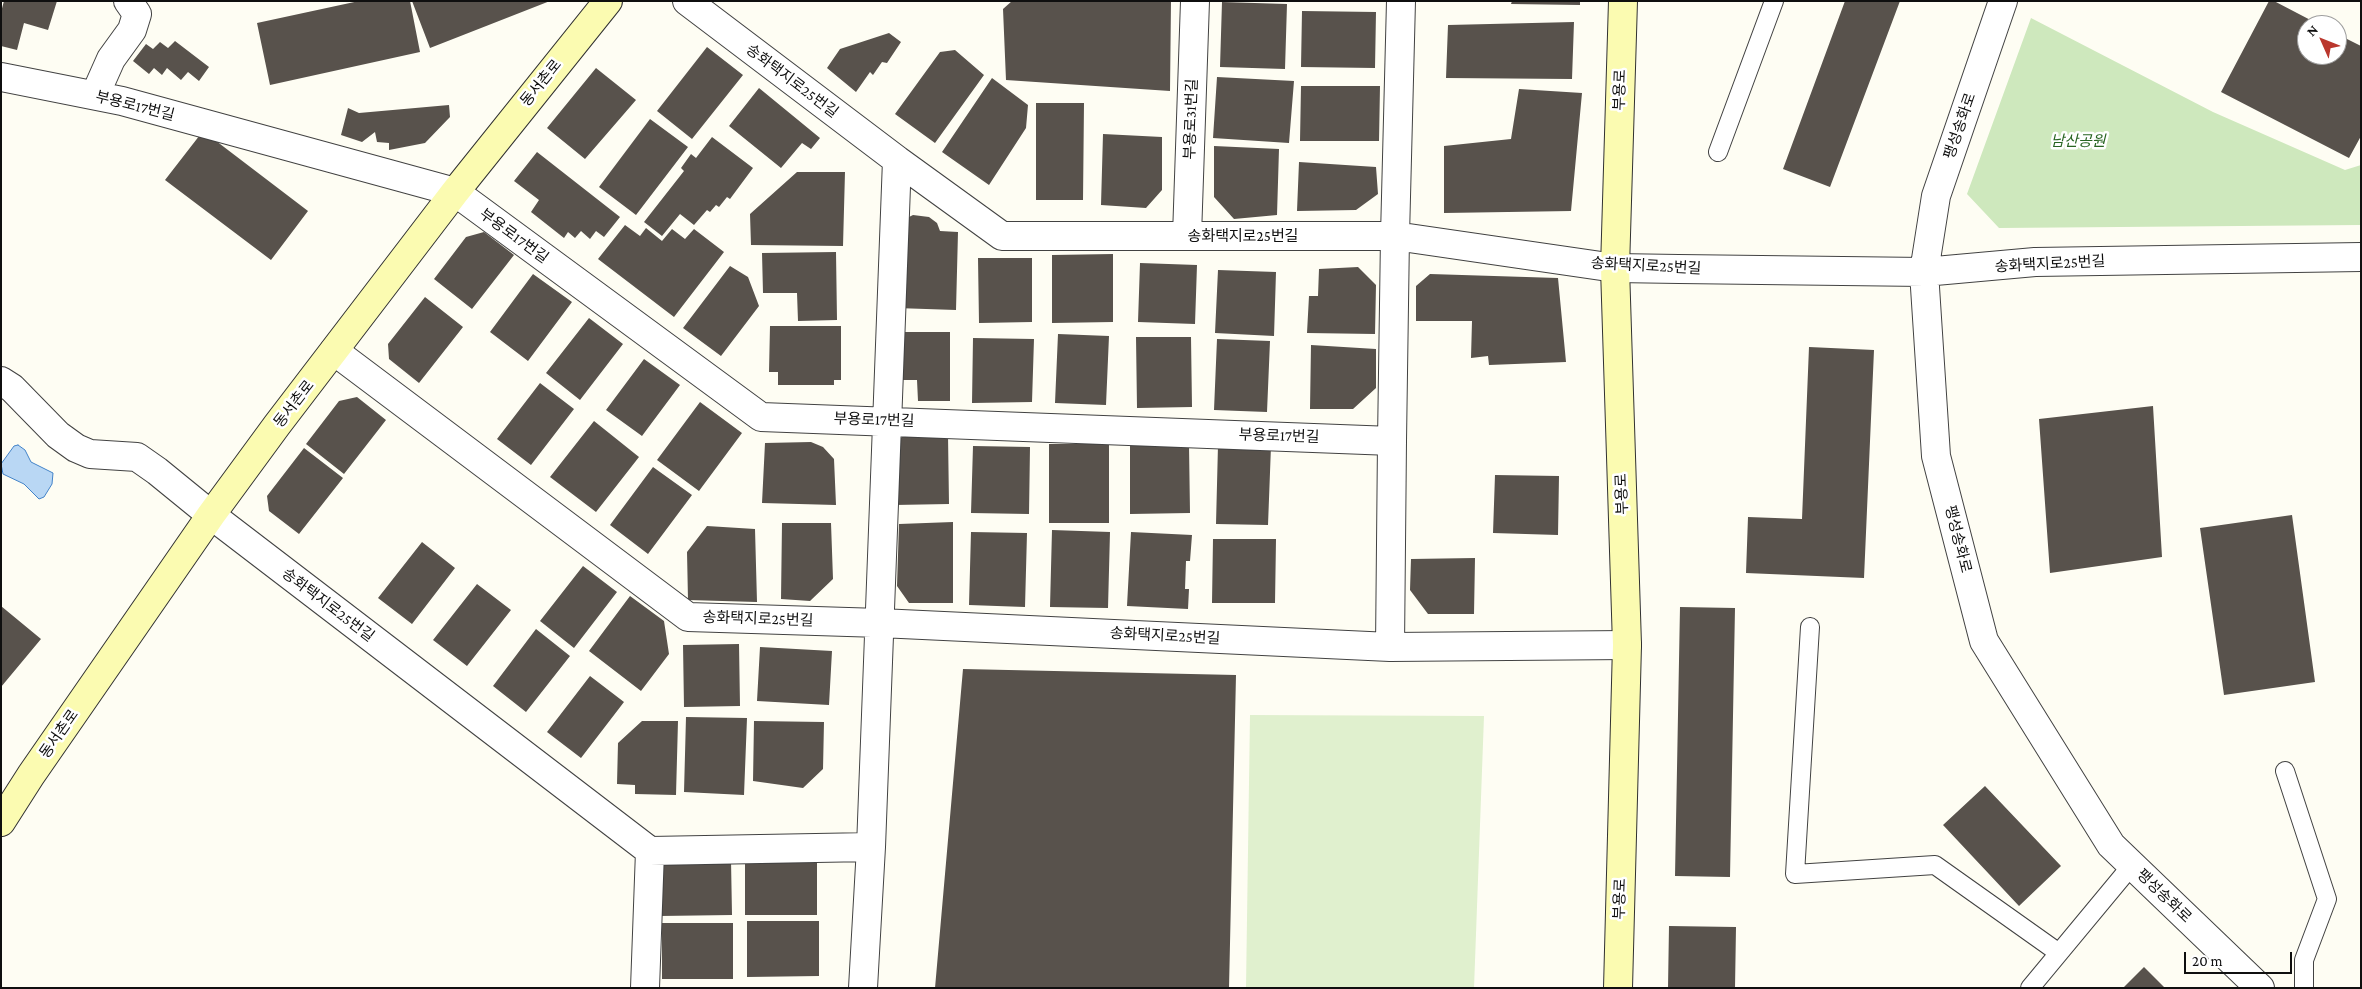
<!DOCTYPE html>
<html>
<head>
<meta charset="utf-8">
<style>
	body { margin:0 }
	#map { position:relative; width:2362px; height:989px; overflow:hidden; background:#fefdf3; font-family:"Crimson Pro",serif }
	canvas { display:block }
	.frame { position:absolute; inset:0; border:2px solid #0f0f0f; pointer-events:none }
	.north { position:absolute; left:2297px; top:15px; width:50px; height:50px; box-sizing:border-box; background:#fff; border:1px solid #9f9f9f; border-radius:50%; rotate:314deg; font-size:14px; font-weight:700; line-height:20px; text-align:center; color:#0f0f0f }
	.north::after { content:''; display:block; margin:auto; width:18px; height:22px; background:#ba372d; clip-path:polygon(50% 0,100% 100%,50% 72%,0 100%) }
	.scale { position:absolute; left:2184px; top:952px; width:108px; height:22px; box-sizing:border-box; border:2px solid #0f0f0f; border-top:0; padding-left:6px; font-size:15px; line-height:18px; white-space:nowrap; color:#0f0f0f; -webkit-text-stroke:4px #fff; paint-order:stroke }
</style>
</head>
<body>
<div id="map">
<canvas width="2362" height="989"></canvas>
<div class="frame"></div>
<div class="north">N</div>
<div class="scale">20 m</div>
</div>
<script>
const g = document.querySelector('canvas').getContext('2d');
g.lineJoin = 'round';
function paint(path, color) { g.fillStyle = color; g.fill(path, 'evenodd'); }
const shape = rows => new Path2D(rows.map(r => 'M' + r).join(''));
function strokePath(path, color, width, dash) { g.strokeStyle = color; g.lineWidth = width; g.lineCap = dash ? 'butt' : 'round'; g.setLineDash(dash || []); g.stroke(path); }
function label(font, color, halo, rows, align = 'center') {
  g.font = font + ' "Crimson Pro","Noto Sans KR",serif'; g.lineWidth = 5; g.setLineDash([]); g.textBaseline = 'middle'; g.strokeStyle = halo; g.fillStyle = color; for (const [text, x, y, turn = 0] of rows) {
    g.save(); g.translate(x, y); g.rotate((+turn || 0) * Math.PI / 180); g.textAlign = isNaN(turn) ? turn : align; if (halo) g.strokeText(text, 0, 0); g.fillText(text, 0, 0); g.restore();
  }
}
paint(shape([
	[2031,18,2213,112,2345,170,2361,165,2361,225,1999,228,1967,194]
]), '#cee8bd');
paint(shape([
	[1250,715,1484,716,1474,988,1246,988]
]), '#e0f0ce');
const water = shape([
	[18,445,25,450,31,462,53,473,52,484,44,497,39,499,24,484,3,474,1,464,14,446,18,445]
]);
paint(water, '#b9d7f4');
strokePath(water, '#4383c8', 1);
paint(shape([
	[4,1,57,1,48,30,24,23,17,50,1,46,1,12],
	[359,1,410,1,420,52,270,85,257,23],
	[412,1,550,1,430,48],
	[1012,1,1171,1,1170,91,1006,80,1003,9],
	[1512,1,1580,1,1580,5,1511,4],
	[1845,1,1900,1,1830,187,1783,169],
	[2269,1,2274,1,2320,25,2307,25,2307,55,2337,55,2337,34,2361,46,2361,136,2349,158,2221,92],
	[1222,2,1287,4,1285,69,1220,67],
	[1302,11,1376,12,1375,68,1301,67],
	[1574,22,1572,79,1446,78,1448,25],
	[889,33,901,42,887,63,882,62,873,75,870,72,856,92,827,68,840,49],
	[175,41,209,67,199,81,188,72,181,80,167,68,162,75,154,68,149,74,133,61,146,44,153,49,160,42,168,48],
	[707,47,743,75,692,139,657,111],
	[955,50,984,75,935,143,895,114,940,52],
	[596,68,636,100,585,159,547,128],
	[1217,77,1294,81,1289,143,1213,138],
	[992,78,1028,105,1026,128,989,185,942,152],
	[1301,86,1380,86,1379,141,1300,141],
	[759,88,820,138,811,149,802,143,781,168,729,126],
	[1519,89,1582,93,1571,211,1444,213,1444,146,1511,139],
	[1036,103,1084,103,1083,200,1036,200],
	[449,105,450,117,425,143,389,150,389,143,377,142,375,132,362,142,341,135,348,108,359,113],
	[650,119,688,147,636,215,599,187],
	[203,131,308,211,271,260,165,180],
	[1103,134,1162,137,1162,190,1146,208,1101,205],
	[712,137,753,168,730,199,727,197,719,207,716,205,710,212,707,210,694,225,680,214,662,236,644,222,684,171,681,168,691,154,696,158],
	[1214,146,1279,149,1277,215,1234,219,1214,197],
	[537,152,620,217,604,237,596,231,590,239,581,231,575,238,568,232,564,238,531,212,539,200,514,181],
	[1299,162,1376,167,1378,194,1356,210,1297,211],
	[797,172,845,172,843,246,751,245,750,214],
	[913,215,929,217,937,223,940,231,958,232,956,310,896,308,907,218],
	[625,225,640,236,646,228,662,241,672,229,685,239,694,229,724,252,674,317,598,259],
	[484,232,514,255,472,309,434,279,466,237],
	[836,252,837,320,798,321,797,293,763,293,762,253],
	[1113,254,1113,322,1052,323,1052,255],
	[978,258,1032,258,1032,322,979,323],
	[1140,263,1197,265,1195,324,1138,322],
	[730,266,748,277,759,306,721,356,683,328],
	[1358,267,1376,285,1375,334,1307,333,1309,296,1318,296,1319,269],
	[1218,270,1276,272,1274,336,1215,333],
	[533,274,572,302,528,361,490,332],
	[1430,274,1558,278,1566,362,1489,365,1488,356,1471,358,1472,321,1416,321,1416,286],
	[425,297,463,327,419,383,389,359,388,344],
	[589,318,623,344,580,400,546,373],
	[770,326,841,326,841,380,834,380,834,385,778,385,778,372,769,372],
	[902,332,950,332,950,401,918,401,917,380,902,380],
	[1058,334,1109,336,1106,405,1055,403],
	[1136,337,1191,337,1192,407,1137,408],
	[973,338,1034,339,1032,402,972,403],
	[1217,339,1270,341,1267,412,1214,410],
	[1311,345,1376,349,1376,388,1353,409,1310,409],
	[1809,347,1874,350,1864,578,1746,573,1748,517,1802,519],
	[644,359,680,385,642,436,606,410],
	[540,383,574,409,531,465,497,439],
	[357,397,386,420,344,474,306,444,339,401],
	[700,402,742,433,699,491,657,460],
	[2153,406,2162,557,2050,573,2039,419],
	[594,421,639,457,596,512,550,477],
	[908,431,948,435,949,504,894,505,893,446],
	[811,442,823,447,834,459,836,505,762,503,765,443],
	[1049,444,1109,444,1109,523,1049,523],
	[1189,445,1190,513,1130,514,1130,446],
	[1218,445,1271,446,1268,525,1216,524],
	[973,446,1030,447,1029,514,971,513],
	[304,448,343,478,299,534,269,511,267,496],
	[653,467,692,495,648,554,610,525],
	[1495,475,1559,476,1558,535,1493,533],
	[2292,515,2315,682,2224,695,2200,528],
	[953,522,953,603,909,603,897,586,899,524],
	[782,523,831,523,833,579,810,601,781,599],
	[707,526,755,529,757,602,688,600,687,552],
	[1052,530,1110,532,1108,608,1050,607],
	[971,532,1027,533,1025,607,969,605],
	[1131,532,1192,535,1190,561,1186,561,1185,589,1189,589,1188,609,1127,606],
	[1213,539,1276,539,1275,603,1212,603],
	[422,542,455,568,412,624,378,598],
	[1475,558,1474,614,1428,614,1410,590,1411,559],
	[583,566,617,592,574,648,540,621],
	[477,584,511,610,467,666,433,640],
	[630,596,664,621,669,654,641,691,589,651],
	[1,606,41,639,1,687],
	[1680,607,1735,608,1730,877,1675,876],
	[536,629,570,656,526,712,493,686],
	[739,644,740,706,684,707,683,645],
	[760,647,832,651,829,705,757,701],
	[963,669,1236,675,1229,988,935,988],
	[590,676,624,702,581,758,547,732],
	[686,717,747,718,744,795,684,792],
	[642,721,678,721,676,795,635,794,635,785,617,784,618,743],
	[754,721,824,722,823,769,803,788,753,781],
	[1985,786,2061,866,2019,906,1943,825],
	[817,859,817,915,745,915,745,860],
	[660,860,731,860,732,915,660,916],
	[747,921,819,921,819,976,747,977],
	[662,923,733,923,733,979,662,979],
	[1669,926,1736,927,1735,988,1668,988],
	[2144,967,2165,988,2123,988]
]), '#58524c');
const lane = shape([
	[1718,152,1774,1],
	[1810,627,1795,874,1935,865,2059,953],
	[2285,771,2327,899,2304,960,2304,988],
	[2030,988,2132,865]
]);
const street = shape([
	[687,1,897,160],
	[2003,1,1936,196,1924,272,1936,456,1984,641,2111,845,2260,988],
	[1,77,122,101,455,192,761,417,1392,441,1390,647,1627,645],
	[95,95,111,59,132,30,137,14,128,1],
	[1187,236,1195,1],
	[334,351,688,617,880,623,1390,647],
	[1,381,12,388,58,435,76,448,90,454,137,457,157,471,211,515,650,851,645,988],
	[1392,441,1395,236,1401,1],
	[650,851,871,847],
	[863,988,871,847,897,160,1002,236,1395,236,1615,268,1679,269,1924,272,2035,262,2361,257]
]);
const secondary = shape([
	[1,822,31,775,211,515,277,425,455,192,608,1],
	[1618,988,1627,645,1615,268,1623,1]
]);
strokePath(lane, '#424242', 20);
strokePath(street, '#424242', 30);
strokePath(secondary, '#313131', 30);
strokePath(lane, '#fff', 18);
strokePath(street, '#fff', 28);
strokePath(secondary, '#fbfbb1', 28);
label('15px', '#0f0f0f', '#fff', [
	["송화택지로25번길",792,81,37],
	["동서촌로",541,83,-51],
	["부용로",1620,90,-88],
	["부용로17번길",135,106,14],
	["부용로31번길",1191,119,-88],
	["팽성송화로",1960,126,-71],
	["부용로17번길",514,236,36],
	["송화택지로25번길",1243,236],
	["송화택지로25번길",2050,264,-3],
	["송화택지로25번길",1646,266,3],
	["동서촌로",294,404,-52],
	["부용로17번길",874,420,2],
	["부용로17번길",1279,436,2],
	["부용로",1622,494,-92],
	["팽성송화로",1958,539,76],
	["송화택지로25번길",328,605,37],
	["송화택지로25번길",758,619,2],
	["송화택지로25번길",1165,636,3],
	["동서촌로",59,734,-55],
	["팽성송화로",2164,896,44],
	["부용로",1620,899,-88]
]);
label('italic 15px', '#286522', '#fff', [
	["남산공원",2078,141]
]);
</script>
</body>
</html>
